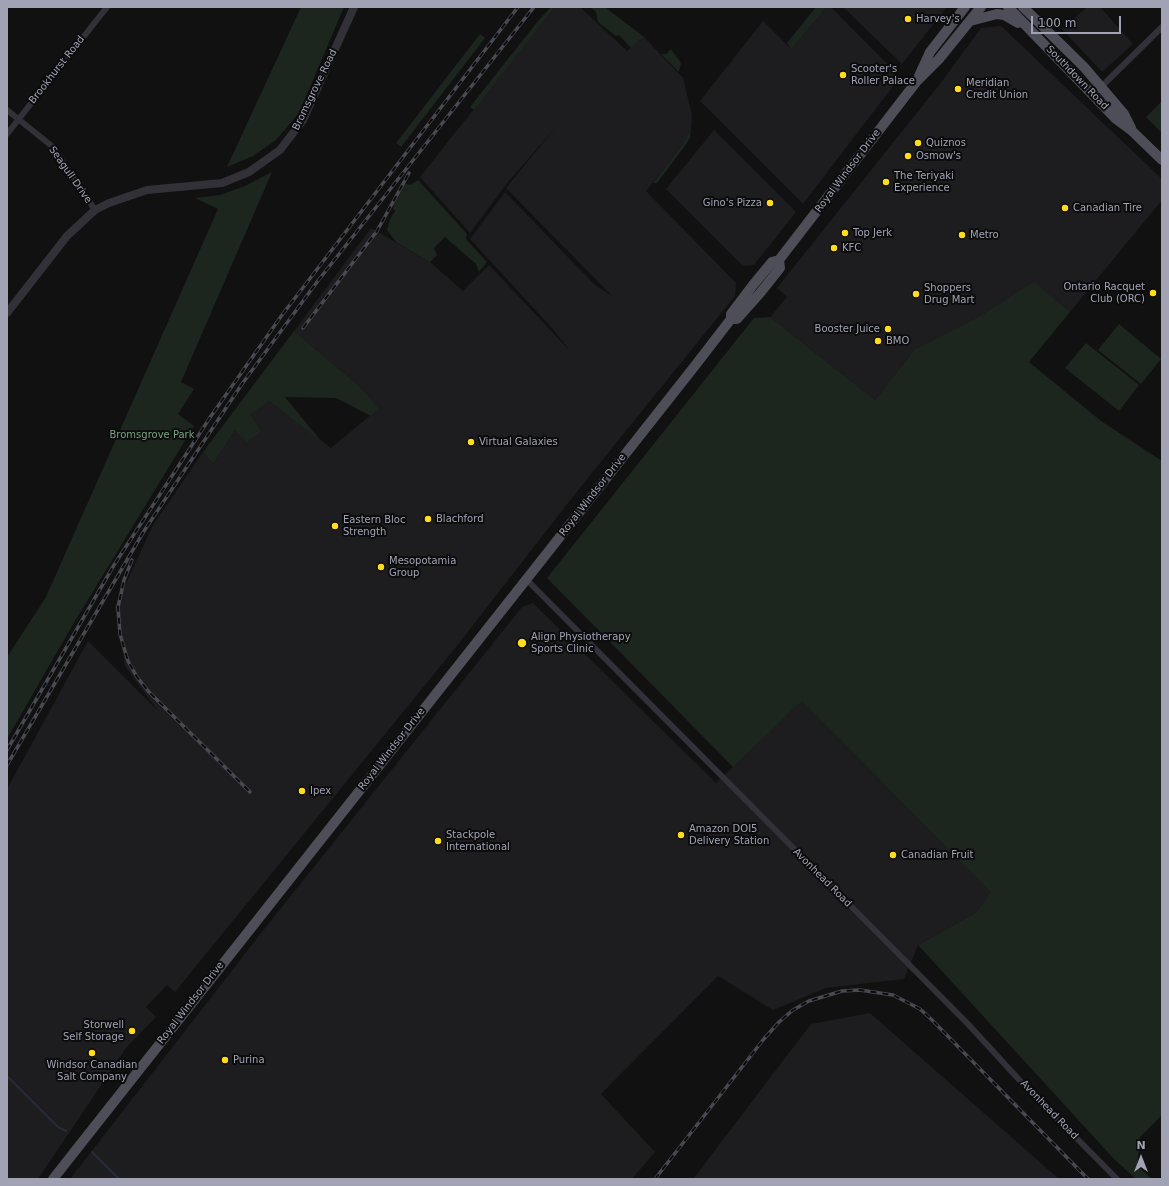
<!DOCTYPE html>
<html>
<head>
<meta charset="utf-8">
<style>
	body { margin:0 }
	#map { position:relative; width:1169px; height:1186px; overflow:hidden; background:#111112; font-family:"DejaVu Sans",sans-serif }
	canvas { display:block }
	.frame { position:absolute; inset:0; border:8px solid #a1a3b4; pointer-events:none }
	.north { position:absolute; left:1121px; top:1138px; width:40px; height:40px; -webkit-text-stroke:3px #0c0c0d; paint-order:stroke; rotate:0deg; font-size:11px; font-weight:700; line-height:16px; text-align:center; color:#a1a3b4 }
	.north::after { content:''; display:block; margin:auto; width:14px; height:18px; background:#a1a3b4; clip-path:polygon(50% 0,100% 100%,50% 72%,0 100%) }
	.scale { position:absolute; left:1031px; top:16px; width:90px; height:18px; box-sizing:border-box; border:2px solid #a1a3b4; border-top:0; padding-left:5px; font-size:12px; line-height:14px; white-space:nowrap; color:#a1a3b4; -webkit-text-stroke:3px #0c0c0d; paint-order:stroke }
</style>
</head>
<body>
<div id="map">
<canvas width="1169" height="1186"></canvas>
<div class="frame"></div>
<div class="north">N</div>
<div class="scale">100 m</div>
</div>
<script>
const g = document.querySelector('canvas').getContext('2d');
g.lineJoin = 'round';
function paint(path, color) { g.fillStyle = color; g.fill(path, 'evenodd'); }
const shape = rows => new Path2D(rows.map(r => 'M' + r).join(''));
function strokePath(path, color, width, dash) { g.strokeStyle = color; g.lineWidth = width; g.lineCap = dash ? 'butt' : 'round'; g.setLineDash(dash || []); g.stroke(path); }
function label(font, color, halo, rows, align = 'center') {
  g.font = font + ' "DejaVu Sans",sans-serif'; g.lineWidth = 4; g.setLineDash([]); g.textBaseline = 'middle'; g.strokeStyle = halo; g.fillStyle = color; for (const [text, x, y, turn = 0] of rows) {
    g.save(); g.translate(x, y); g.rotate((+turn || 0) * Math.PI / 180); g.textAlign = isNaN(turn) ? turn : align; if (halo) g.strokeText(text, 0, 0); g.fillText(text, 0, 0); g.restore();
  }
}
paint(shape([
	[555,7,580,7,627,51,644,37,683,78,692,115,691,130,679,149,646,191,736,283,735,296,579,489,456,647,175,992,167,985,146,1007,156,1017,126,1048,38,1179,7,1179,7,789,88,641,159,712,125,666,115,607,153,525,203,452,213,464,235,430,262,431,250,415,269,401,331,448,379,408,358,385,294,331,371,228,430,262,463,291,489,265,571,352,552,328,470,239,505,192,595,285,612,296,506,188,555,128,508,182,470,233,420,177],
	[827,7,831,7,900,77,803,204,700,101,763,21,791,49],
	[843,7,947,7,902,64],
	[1087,7,1100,7,1133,44,1102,72,1062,29],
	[1001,26,1162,179,1162,200,1070,312,1034,283,978,317,915,349,875,400,770,317,787,297,777,288,943,80,981,28],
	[714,130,796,212,754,265,743,266,666,189],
	[533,603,716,783,802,701,992,892,977,912,918,945,904,979,826,988,773,1010,718,976,601,1094,655,1152,632,1179,70,1179,265,928,522,607],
	[870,1013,1059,1179,693,1179,811,1024]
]), '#1d1d1f');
paint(shape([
	[301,7,344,7,299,113,276,140,253,156,227,167],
	[551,7,555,7,474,110,470,107,538,21],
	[590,7,605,7,644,37,631,48,619,35,616,36,598,22,596,12],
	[816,7,827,7,791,49,787,43],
	[480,34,485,38,401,147,396,143],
	[671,49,681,63,679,72,661,54,666,54],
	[1162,101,1162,133,1146,117],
	[691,130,690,138,684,147,657,183,653,183,679,149],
	[272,172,181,382,194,389,178,414,194,426,75,621,7,739,7,657,46,597,218,209,195,198,220,195,245,186],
	[418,180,467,234,466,239,487,262,479,272,476,264,445,237,434,248,437,255,430,262,396,242,387,230,390,219,395,211,393,208,399,188,404,183,410,185],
	[1034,282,1070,312,1029,362,1101,421,1162,461,1162,1115,1140,1137,1137,1166,1152,1179,1136,1179,1114,1159,918,945,977,912,991,892,802,701,733,767,547,578,754,318,770,317,875,400,915,349,978,317],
	[1119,324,1161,359,1141,384,1098,350],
	[294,331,358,385,379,408,371,416,336,398,285,397,321,441,269,401,250,415,262,431,247,442,235,430,213,464,203,452],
	[1086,343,1139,385,1119,411,1065,368]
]), '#1d251f');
strokePath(shape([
	[7,1076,58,1127,66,1131],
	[92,1152,119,1179]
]), '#262c37', 2);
strokePath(shape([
	[1093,95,1162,27],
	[7,110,53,147,95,210],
	[7,134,107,7],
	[526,579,968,1024,1023,1084,1117,1179]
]), '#323138', 6);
strokePath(shape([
	[7,313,67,236,95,210,109,203,147,190,222,183,249,172,280,150,303,120,354,7]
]), '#323138', 8);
strokePath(shape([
	[1008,7,1116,119,1131,130,1162,160],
	[1023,7,1084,67,1124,114,1131,128],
	[970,21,997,14,1004,15,1018,23],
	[919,76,930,52,965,7],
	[731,319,737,319,761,292,780,268,779,260],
	[53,1179,694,367,731,319,731,314,753,285,772,262,779,260,917,81,939,59,981,7]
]), '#4d4e57', 10);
const rail = shape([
	[303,328,377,231,409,173],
	[132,560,124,580,118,607,120,634,128,661,137,677,149,692,250,792],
	[7,750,114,565,211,416,282,315,518,7],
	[7,765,144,531,242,384,317,282,534,7],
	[655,1179,763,1040,779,1022,793,1010,809,1001,842,991,860,990,893,995,920,1009,931,1019,1088,1179]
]);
strokePath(rail, '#484951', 3.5);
strokePath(rail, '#0c0c0d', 2, [6]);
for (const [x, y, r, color] of [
	[908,19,4,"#ffdd1c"],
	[843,75,4,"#ffdd1c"],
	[958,89,4,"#ffdd1c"],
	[918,143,4,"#ffdd1c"],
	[908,156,4,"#ffdd1c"],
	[886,182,4,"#ffdd1c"],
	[770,203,4,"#ffdd1c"],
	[1065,208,4,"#ffdd1c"],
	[845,233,4,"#ffdd1c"],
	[962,235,4,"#ffdd1c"],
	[834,248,4,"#ffdd1c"],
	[1153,293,4,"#ffdd1c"],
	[916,294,4,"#ffdd1c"],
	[888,329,4,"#ffdd1c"],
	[878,341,4,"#ffdd1c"],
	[471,442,4,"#ffdd1c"],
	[428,519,4,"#ffdd1c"],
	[335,526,4,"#ffdd1c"],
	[381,567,4,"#ffdd1c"],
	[522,643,5,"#ffdd1c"],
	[302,791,4,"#ffdd1c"],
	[681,835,4,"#ffdd1c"],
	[438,841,4,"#ffdd1c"],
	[893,855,4,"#ffdd1c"],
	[132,1031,4,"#ffdd1c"],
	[92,1053,4,"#ffdd1c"],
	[225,1060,4,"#ffdd1c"]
]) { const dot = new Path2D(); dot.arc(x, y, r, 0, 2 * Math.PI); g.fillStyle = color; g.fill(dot); strokePath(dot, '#0c0c0d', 1.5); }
label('10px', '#a1a3b4', '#0c0c0d', [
	["Harvey's",916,19],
	["Scooter's",851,69],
	["Roller Palace",851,81],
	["Meridian",966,83],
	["Credit Union",966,95],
	["Quiznos",926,143],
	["Osmow's",916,156],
	["The Teriyaki",894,176],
	["Experience",894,188],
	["Gino's Pizza",762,203,"right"],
	["Canadian Tire",1073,208],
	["Top Jerk",853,233],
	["Metro",970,235],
	["KFC",842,248],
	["Ontario Racquet",1145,287,"right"],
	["Club (ORC)",1145,299,"right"],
	["Shoppers",924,288],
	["Drug Mart",924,300],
	["Booster Juice",880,329,"right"],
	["BMO",886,341],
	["Virtual Galaxies",479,442],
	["Blachford",436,519],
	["Eastern Bloc",343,520],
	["Strength",343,532],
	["Mesopotamia",389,561],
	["Group",389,573],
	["Align Physiotherapy",531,637],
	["Sports Clinic",531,649],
	["Ipex",310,791],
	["Amazon DOI5",689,829],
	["Delivery Station",689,841],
	["Stackpole",446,835],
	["International",446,847],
	["Canadian Fruit",901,855],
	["Storwell",124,1025,"right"],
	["Self Storage",124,1037,"right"],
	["Purina",233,1060],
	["Windsor Canadian",92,1065,"center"],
	["Salt Company",92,1077,"center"]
], 'left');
label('10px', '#a1a3b4', '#0c0c0d', [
	["Brookhurst Road",57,70,-52],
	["Southdown Road",1077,78,46],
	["Bromsgrove Road",315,90,-64],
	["Royal Windsor Drive",848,171,-53],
	["Seagull Drive",70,175,55],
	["Royal Windsor Drive",593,495,-52],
	["Royal Windsor Drive",392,749,-52],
	["Avonhead Road",822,878,45],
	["Royal Windsor Drive",191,1003,-52],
	["Avonhead Road",1049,1110,46]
]);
label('10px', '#76a181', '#0c0c0d', [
	["Bromsgrove Park",152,435]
]);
</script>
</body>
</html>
